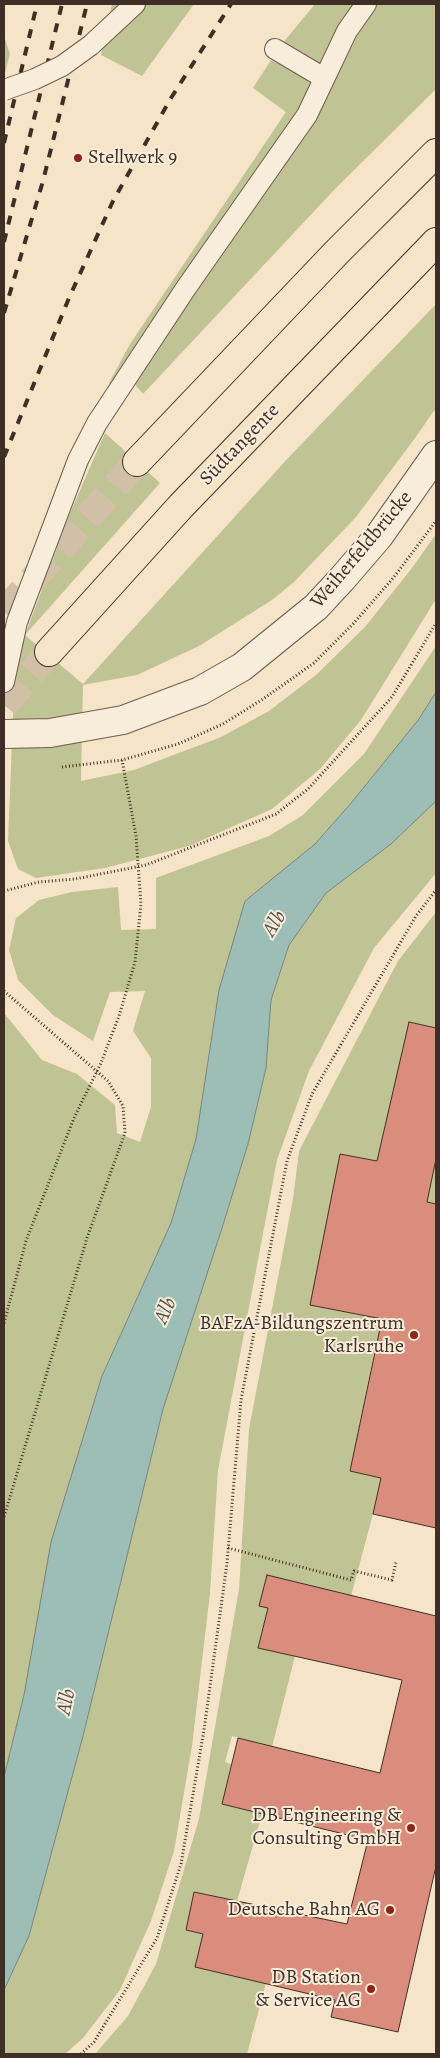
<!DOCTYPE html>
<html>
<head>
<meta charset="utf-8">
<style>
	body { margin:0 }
	#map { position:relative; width:440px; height:2058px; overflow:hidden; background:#f5e4c7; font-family:Alegreya,serif }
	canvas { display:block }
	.frame { position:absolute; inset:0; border:5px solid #3f2e26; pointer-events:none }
</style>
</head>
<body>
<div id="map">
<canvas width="440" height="2058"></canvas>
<div class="frame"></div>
</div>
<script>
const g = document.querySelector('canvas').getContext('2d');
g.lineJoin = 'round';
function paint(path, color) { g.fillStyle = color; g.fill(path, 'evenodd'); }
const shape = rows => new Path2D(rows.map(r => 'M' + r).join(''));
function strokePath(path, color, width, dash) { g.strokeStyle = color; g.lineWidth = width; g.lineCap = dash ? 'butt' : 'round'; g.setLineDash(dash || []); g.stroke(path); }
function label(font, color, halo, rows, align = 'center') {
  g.font = font + ' Alegreya,serif'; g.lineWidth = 4; g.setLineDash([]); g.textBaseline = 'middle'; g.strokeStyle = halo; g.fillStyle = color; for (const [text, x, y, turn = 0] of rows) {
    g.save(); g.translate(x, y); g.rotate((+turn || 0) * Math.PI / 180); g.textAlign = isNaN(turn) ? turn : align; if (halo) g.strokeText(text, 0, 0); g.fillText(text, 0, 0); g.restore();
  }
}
paint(shape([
	[112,4,194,4,142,76,101,55],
	[315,4,355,4,319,67,282,44],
	[377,4,436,4,436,89,334,190,143,394,133,382,316,118,361,28],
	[4,36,10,54,4,77],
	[271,60,310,80,313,85,302,106,111,385,109,383,130,344,286,112,253,88],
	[436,304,436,408,415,438,356,517,294,582,272,600,199,646,137,675,83,685,81,781,134,770,221,737,269,711,316,675,365,627,412,568,436,534,436,599,361,720,320,769,272,809,189,846,105,868,36,878,18,869,8,841,15,666,25,635,70,513,105,433,160,483,25,635,83,684,289,457],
	[436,646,436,692,419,719,352,802,315,844,245,901,215,1014,196,1139,171,1223,102,1376,4,1777,4,1013,42,1060,77,1074,115,1105,117,1133,140,1142,151,1107,151,1058,133,1031,145,991,110,992,93,1041,53,1015,18,980,9,950,16,918,39,900,72,892,118,887,121,930,156,929,156,878,269,836,303,815,364,754],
	[436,801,436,873,374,948,309,1071,277,1160,218,1470,210,1593,192,1746,174,1851,151,1921,120,1990,83,2038,65,2054,4,2054,4,1990,29,1936,83,1736,163,1409,222,1228,248,1144,266,1068,271,1000,289,945,326,893,391,844],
	[436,912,436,1028,410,1022,377,1161,340,1154,310,1305,394,1322,375,1349,350,1471,381,1478,373,1514,351,1596,267,1576,259,1606,268,1608,258,1647,295,1656,272,1747,232,1736,225,1762,231,1764,222,1804,262,1814,237,1901,194,1892,186,1930,203,1934,266,1983,247,2054,95,2054,128,2016,156,1964,199,1819,239,1589,249,1429,293,1199,299,1151,398,961],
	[436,1159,436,1204,403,1197,433,1173]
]), '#c0c393');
const water = shape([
	[436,692,436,801,391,844,326,893,289,945,271,1000,266,1068,248,1144,222,1228,163,1409,83,1736,29,1936,4,1990,4,1777,24,1695,51,1542,102,1376,171,1223,196,1139,219,990,245,901,315,844,352,802,419,719,436,692]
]);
paint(water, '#9cbeb6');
strokePath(water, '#77847c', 1);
const building = shape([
	[409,1022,436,1028,436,1159,427,1202,436,1204,436,1528,373,1514,381,1478,350,1471,382,1319,310,1305,340,1154,377,1161,409,1022],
	[267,1575,436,1616,436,1866,398,2032,331,2017,335,2000,195,1967,203,1934,186,1930,194,1892,347,1924,368,1840,222,1804,238,1738,380,1773,402,1680,258,1648,268,1608,259,1606,267,1575]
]);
paint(building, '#db8d7d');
strokePath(building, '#3f2e26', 1);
strokePath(shape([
	[4,612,137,462],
	[4,705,49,652]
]), '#d1c0a7', 28, [28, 14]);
const service = shape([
	[91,45,135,4],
	[275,49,324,78],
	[4,682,17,622,78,460,97,423,186,288,307,115,347,31,366,4]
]);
const tertiary = shape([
	[4,734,50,733,123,720,200,691,242,667,316,607,342,579,379,536,436,455]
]);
const trunk = shape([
	[137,462,337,252,436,153],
	[49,652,181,506,436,242]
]);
strokePath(service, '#6c5c4e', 22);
strokePath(tertiary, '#6c5c4e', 30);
strokePath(trunk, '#3f2e26', 30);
strokePath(shape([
	[62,767,122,760,178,744,223,724,263,699,314,663,353,624,394,577,436,521],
	[4,891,39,882,75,879,146,865,276,814,308,789,392,697,436,623],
	[4,991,108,1081,123,1106,125,1133,87,1238,4,1517],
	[4,1323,26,1241,74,1118],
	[228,1548,351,1580,354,1571,392,1580,396,1562],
	[81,2054,94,2042,157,1938,181,1864,204,1730,227,1563,241,1400,287,1161,312,1094,416,916,436,890]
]), '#3f2e26', 3, [1, 2.5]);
strokePath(service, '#f8eddb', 20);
strokePath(tertiary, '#f8eddb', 28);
strokePath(trunk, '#f5e4c7', 28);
strokePath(shape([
	[4,143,37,4],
	[4,242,62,4],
	[4,313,43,181,87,4],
	[4,457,69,298,113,201,171,98,231,4]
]), '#3f2e26', 4, [9, 9]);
const serviceBridge = shape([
	[4,90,35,79,62,66,91,45]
]);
strokePath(serviceBridge, '#6c5c4e', 22, []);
strokePath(shape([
	[74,1118,101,1063,119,1016,135,962,141,904,136,836,122,760]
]), '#3f2e26', 3, [1, 2.5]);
strokePath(serviceBridge, '#f8eddb', 20);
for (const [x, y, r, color] of [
	[78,158,5,"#8f2418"],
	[414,1335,5,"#8f2418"],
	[411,1828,5,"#8f2418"],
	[390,1910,5,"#8f2418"],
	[371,1989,5,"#8f2418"]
]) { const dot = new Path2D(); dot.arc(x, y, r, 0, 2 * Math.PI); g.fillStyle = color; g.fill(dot); strokePath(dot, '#f8eddb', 2); }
label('20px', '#3f2e26', '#f8eddb', [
	["Stellwerk 9",88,158,"left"],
	["BAFzA-Bildungszentrum",404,1324],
	["Karlsruhe",404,1347],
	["DB Engineering &",401,1816],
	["Consulting GmbH",401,1839],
	["Deutsche Bahn AG",380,1910],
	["DB Station",361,1978],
	["& Service AG",361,2001]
], 'right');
label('20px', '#3f2e26', '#f8eddb', [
	["Südtangente",240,445,-46],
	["Weiherfeldbrücke",362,550,-50]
]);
label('italic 21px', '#56524a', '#f8eddb', [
	["Alb",275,924,-58],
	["Alb",166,1311,-65],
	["Alb",67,1702,-78]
]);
</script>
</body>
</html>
